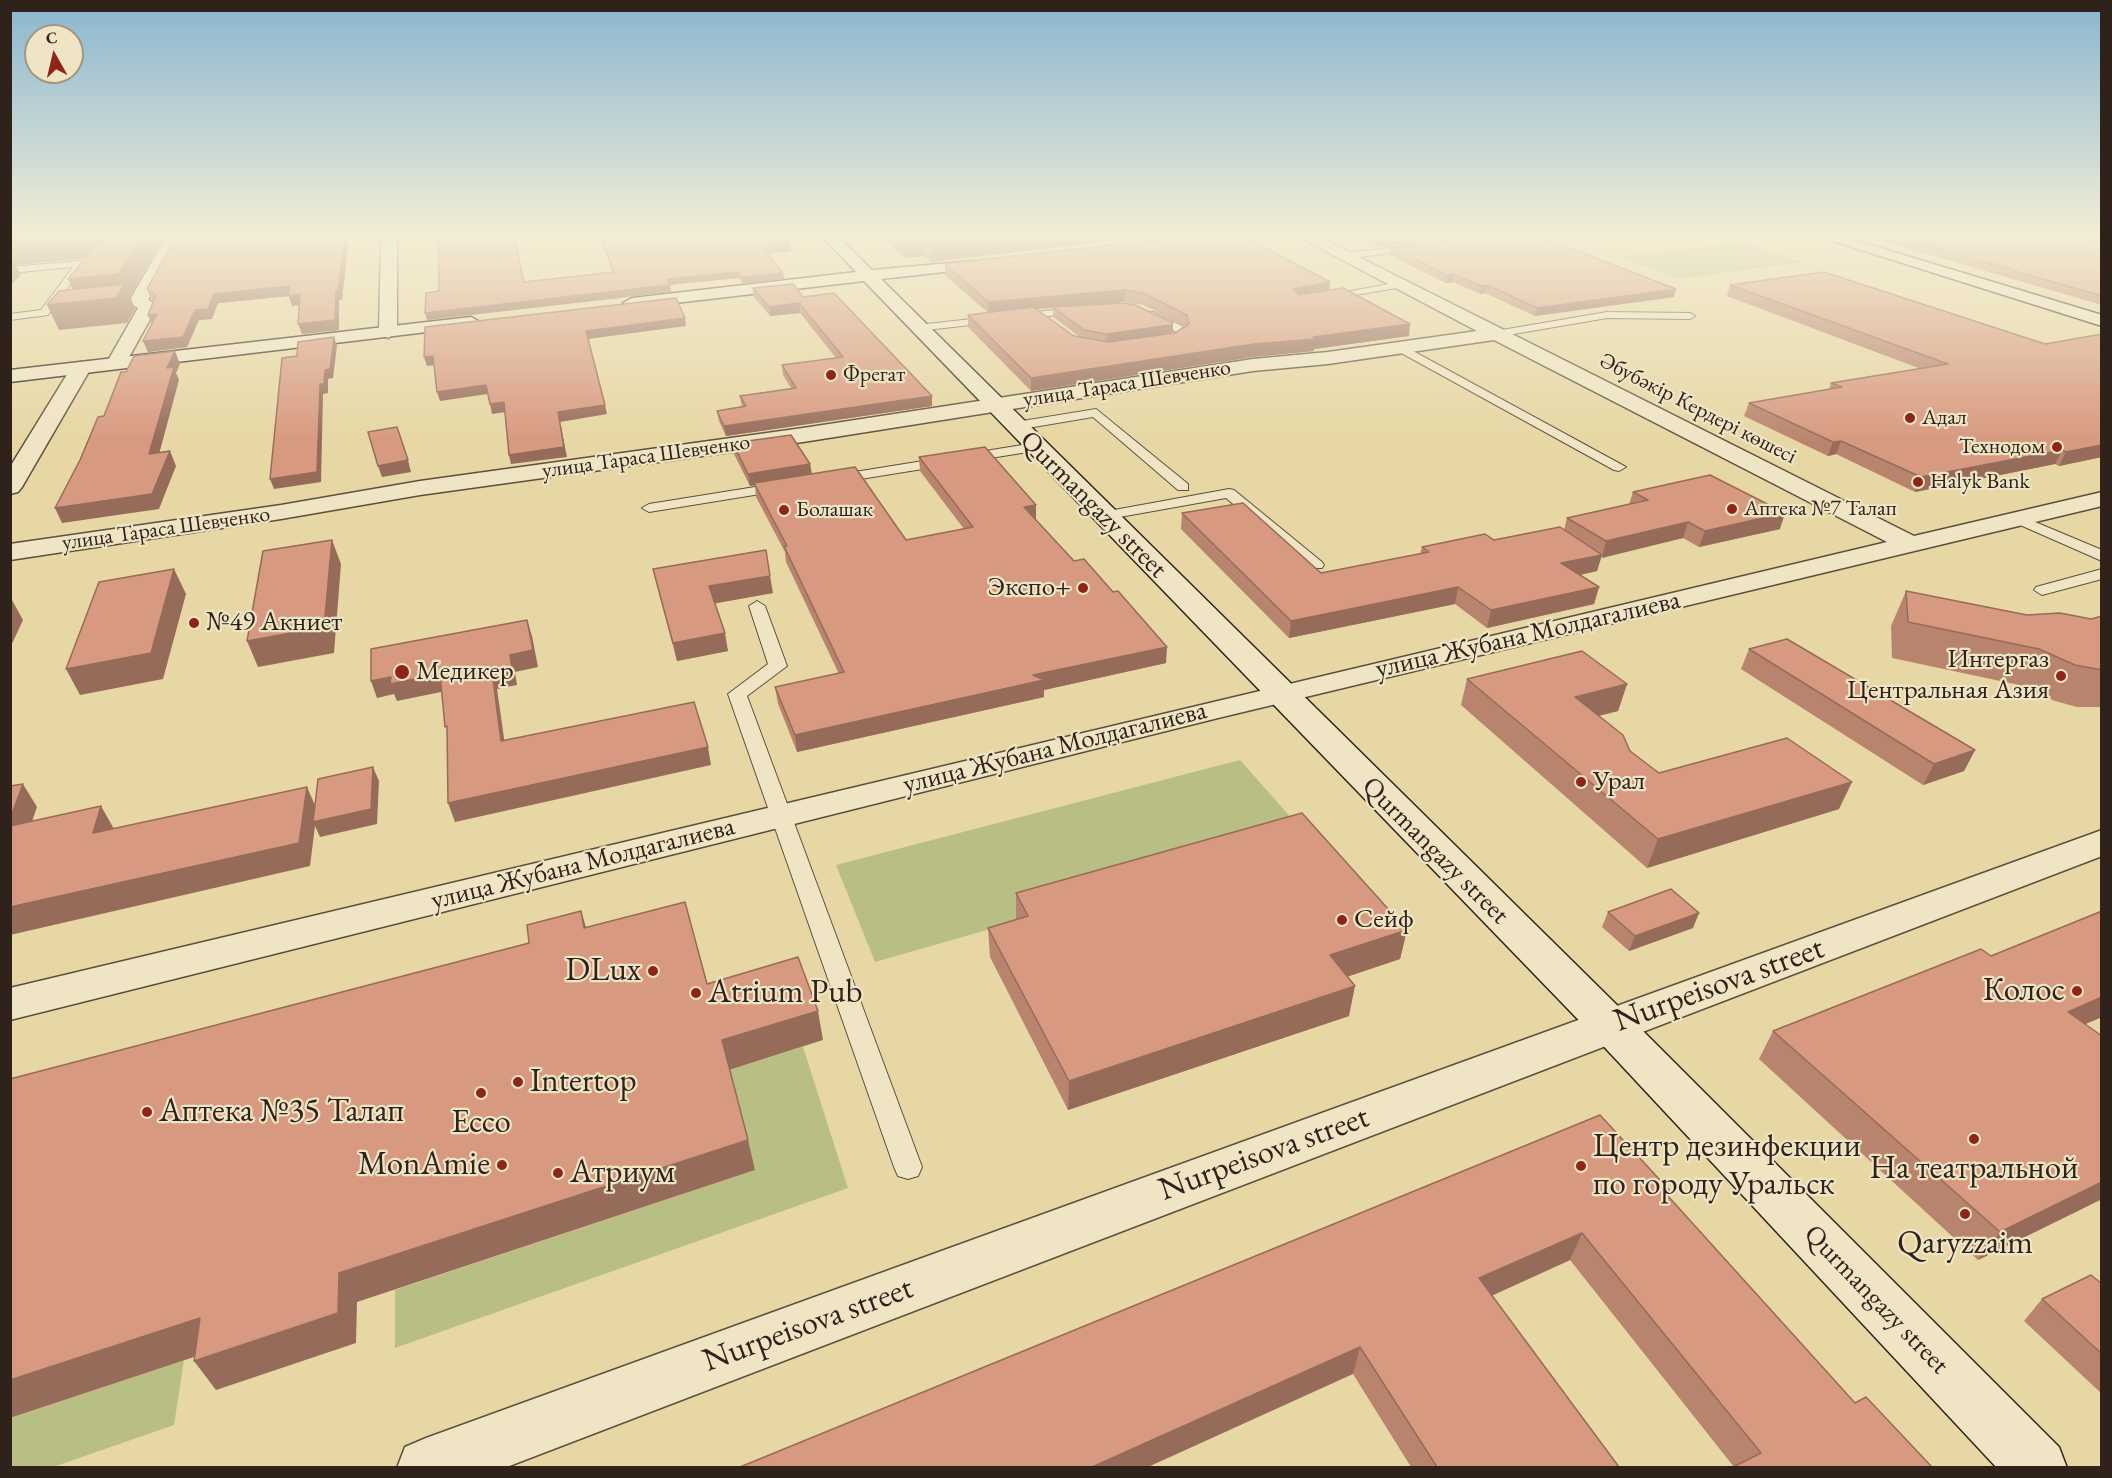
<!DOCTYPE html>
<html>
<head>
<meta charset="utf-8">
<style>
	body { margin:0 }
	#map { position:relative; width:2112px; height:1478px; overflow:hidden; background:#e7d7a4; font-family:"EB Garamond",serif }
	canvas { display:block }
	.frame { position:absolute; inset:0; border:12px solid #2f221b; pointer-events:none }
	.north { position:absolute; left:24px; top:24px; width:60px; height:60px; box-sizing:border-box; background:#efe5c4; border:2px solid #a29780; border-radius:50%; rotate:352deg; font-size:16px; font-weight:700; line-height:24px; text-align:center; color:#2f221b }
	.north::after { content:''; display:block; margin:auto; width:21px; height:27px; background:#8f2418; clip-path:polygon(50% 0,100% 100%,50% 72%,0 100%) }
</style>
</head>
<body>
<div id="map">
<canvas width="2112" height="1478"></canvas>
<div class="frame"></div>
<div class="north">С</div>
</div>
<script>
const g = document.querySelector('canvas').getContext('2d');
g.lineJoin = 'round';
function paint(path, color) { g.fillStyle = color; g.fill(path, 'evenodd'); }
const shape = rows => new Path2D(rows.map(r => 'M' + r).join(''));
function strokePath(path, color, width, dash) { g.strokeStyle = color; g.lineWidth = width; g.lineCap = dash ? 'butt' : 'round'; g.setLineDash(dash || []); g.stroke(path); }
function label(font, color, halo, rows, align = 'center') {
  g.font = font + ' "EB Garamond",serif'; g.lineWidth = 4.5; g.setLineDash([]); g.textBaseline = 'middle'; g.strokeStyle = halo; g.fillStyle = color; for (const [text, x, y, turn = 0] of rows) {
    g.save(); g.translate(x, y); g.rotate((+turn || 0) * Math.PI / 180); g.textAlign = isNaN(turn) ? turn : align; if (halo) g.strokeText(text, 0, 0); g.fillText(text, 0, 0); g.restore();
  }
}
paint(shape([
	[1741,242,1804,262,1679,279,1619,257],
	[1240,760,1302,830,1298,841,875,962,836,865],
	[803,1047,848,1188,395,1348,395,1290,755,1170,729,1070],
	[184,1360,174,1425,53,1467,11,1467,11,1418]
]), '#b8be84');
const lane = shape([
	[172,236,178,239,130,246,125,243,172,236],
	[1414,245,1419,248,1417,250,1342,259,1337,256,1342,253,1414,245],
	[80,261,85,264,48,315,10,320,10,314,41,310,73,267,10,273,10,267,80,261],
	[1399,282,1403,283,1403,287,1325,300,1320,297,1399,282],
	[1080,307,1084,308,1084,312,918,331,913,328,918,325,1080,307],
	[1145,312,1153,312,1184,327,1186,335,1178,342,1158,344,1158,340,1171,337,1175,334,1175,331,1145,316,1145,312],
	[1607,312,1690,313,1695,316,1690,319,1607,318,1496,337,1491,334,1496,331,1607,312],
	[1394,345,1402,345,1626,467,1619,471,1614,470,1394,349,1394,345],
	[1096,409,1188,484,1188,490,1178,490,1093,417,1016,430,1010,426,1016,422,1096,409],
	[1035,443,1042,447,1040,450,836,483,829,479,836,475,1035,443],
	[780,483,787,487,785,490,649,512,642,508,649,504,780,483],
	[1229,489,1234,490,1322,562,1324,565,1322,568,1310,568,1226,498,1103,520,1096,516,1103,512,1229,489],
	[2016,514,2102,550,2102,561,2011,521,2009,518,2016,514],
	[2102,569,2102,579,2042,595,2034,590,2036,587,2102,569],
	[757,601,765,606,787,666,747,696,922,1167,918,1176,908,1179,898,1176,894,1167,728,694,768,664,749,606,757,601]
]);
const street = shape([
	[167,236,182,236,148,300,158,305,123,368,109,368,106,364,138,308,129,303,131,298,167,236],
	[381,236,397,236,397,332,388,338,379,332,381,236],
	[1297,236,1317,236,1914,536,2102,492,2102,506,1218,718,10,1020,10,988,1887,542,1494,340,1328,364,1253,371,803,442,420,495,281,519,10,560,10,544,281,505,420,481,803,428,1253,359,1328,352,1477,331,1297,236],
	[81,362,88,364,91,368,22,487,18,492,10,494,10,467,71,368,74,364,81,362],
	[2102,830,2102,856,504,1468,397,1468,405,1447,426,1438,2102,830]
]);
const secondary = shape([
	[822,236,838,236,872,270,995,259,997,262,989,267,881,279,1625,1013,2059,1447,2067,1468,1997,1468,1595,1037,864,281,632,308,623,303,632,298,856,272,822,236],
	[1817,236,1841,236,2102,315,2102,326,1817,236],
	[471,317,480,322,477,326,10,382,10,370,471,317]
]);
strokePath(lane, '#5d4f3d', 2);
strokePath(street, '#5d4f3d', 3);
strokePath(secondary, '#2f221b', 3);
paint(lane, '#efe5c4');
paint(street, '#efe5c4');
paint(secondary, '#efe5c4');
paint(shape([
	[176,236,349,236,342,300,339,300,339,330,302,334,300,305,292,306,289,296,218,303,212,319,199,320,187,347,148,352,143,341,152,324,148,315,154,301,151,299,147,289],
	[599,236,783,236,790,245,791,251,768,253,784,279,743,284,738,278,670,285,671,292,427,320,425,313,439,291,613,272],
	[879,236,1152,236,931,262,923,256,905,258],
	[1352,236,1464,236,1376,247],
	[1865,236,2065,236,2102,242,2102,305],
	[1390,248,1674,297,1535,316,1485,293,1480,294,1453,282,1446,283,1389,255],
	[945,264,1329,291,1409,336,1314,349,1314,351,1253,357,1031,391,968,327,968,315,987,312,945,275],
	[1124,302,1143,305,1185,326,1175,333,1172,333,1173,332,1173,323,1072,306],
	[1053,308,1053,317,1080,337,1074,336,1037,309],
	[1824,272,2102,457,2059,466,2055,464,1915,492,1836,454,1828,456,1744,416,1749,403,1829,390,1831,383,1921,369,1727,296,1730,285],
	[753,288,803,297,932,406,726,436,719,421,717,411,742,407,740,396,791,388,783,375,782,365,836,358,800,313,770,316,754,297],
	[733,443,810,464,812,474,906,540,964,529,920,471,919,457,1036,520,1166,663,1044,690,1044,697,797,752,778,704,775,687,839,674,786,562,785,552,756,497,755,485,750,486,734,454],
	[1633,492,1780,529,1699,547,1683,538,1601,557,1597,571,1580,575,1599,587,1594,604,1487,628,1455,604,1289,638,1181,529,1182,513,1321,573,1420,554,1422,547,1494,540,1564,530,1567,518,1629,504],
	[653,569,773,593,715,603,728,651,677,661,657,586],
	[1906,591,2027,615,2091,619,2102,616,2102,707,2077,707,2055,701,2019,685,1892,658,1891,626],
	[1749,649,1975,750,1964,771,1923,785,1741,669],
	[1467,679,1627,684,1618,711,1599,716,1630,751,1659,773,1839,809,1647,868,1461,705],
	[1016,893,1407,930,1400,959,1347,977,1349,1016,1068,1110,990,957,988,928,1016,920],
	[1608,912,1693,928,1629,951,1602,927],
	[1991,956,2102,1017,2085,1024,2102,1036,2102,1199,1978,1260,1759,1059,1773,1031],
	[1670,1198,1855,1403,1734,1467,1570,1260,1491,1296,1619,1467,1411,1467,1353,1374,740,1467],
	[2102,1284,2102,1394,2024,1321,2042,1299]
]), '#b9846d');
paint(shape([
	[10,236,116,236,101,257,16,265,21,274,10,286],
	[142,236,155,236,159,246,130,296,135,309,127,323,59,330,47,305,78,301,68,279],
	[345,236,349,236,342,300,339,300,339,330,302,334,298,324,336,291],
	[903,236,922,236,923,256,905,258],
	[953,236,1152,236,931,262,929,239],
	[1390,236,1464,236,1376,247,1377,238],
	[790,245,791,251,764,254,763,248],
	[737,272,738,278,668,285,667,279],
	[783,273,784,279,743,284,742,277],
	[1454,274,1453,282,1446,283,1447,275],
	[1330,282,1329,293,1292,301,1293,289],
	[670,285,671,292,427,320,425,313],
	[1487,285,1485,293,1480,294,1481,286],
	[290,286,300,294,304,304,292,306,289,296,218,303,212,319,199,320,187,347,148,352,143,341,195,310,214,294],
	[1676,289,1674,297,1535,316,1537,308],
	[1125,290,1124,302,988,313,988,302],
	[799,303,800,313,770,316,769,307],
	[157,314,152,325,148,315],
	[685,318,686,326,588,339,586,331],
	[1173,323,1173,332,1170,335,1107,344,1107,334],
	[1410,324,1409,336,1314,349,1314,351,1253,357,1031,391,1031,378,1254,344,1313,337],
	[334,337,337,346,333,378,328,379,328,393,323,394,321,482,274,489,270,479,325,370],
	[175,351,180,364,176,373,179,380,155,469,149,454,167,368],
	[433,356,436,365,427,366,424,357],
	[486,385,488,394,440,401,437,392],
	[932,396,932,406,726,436,724,426],
	[504,402,506,412,492,414,490,404],
	[605,405,607,414,560,422,567,457,511,464,509,455,558,412],
	[1841,441,1836,454,1828,456,1833,442],
	[2102,445,2102,457,2059,466,2066,452],
	[2062,450,2055,464,1915,492,1921,477],
	[170,451,176,466,159,509,62,523,55,508],
	[408,460,411,472,382,477,378,466],
	[810,464,812,476,754,483,755,485,750,486,748,474],
	[1036,505,1036,520,1024,522,1024,507],
	[1785,513,1780,529,1699,547,1705,531],
	[1688,522,1683,538,1602,558,1606,541],
	[332,540,341,564,334,653,258,667,247,641],
	[1602,555,1597,571,1557,580,1561,563],
	[174,569,186,594,163,679,80,695,66,669],
	[770,576,773,593,712,604,709,586],
	[1458,587,1455,604,1289,638,1291,621],
	[1599,587,1594,604,1487,628,1491,610],
	[12,600,23,620,10,648,10,602],
	[527,620,532,636,538,667,515,672,517,685,497,689,507,759,501,741,492,672,510,655],
	[725,633,728,651,677,661,673,643],
	[1167,647,1166,663,1044,690,1044,697,797,752,795,735,1033,675],
	[440,674,446,691,397,701,394,694,377,698,371,681,391,677],
	[1627,684,1618,711,1568,723,1575,697],
	[708,747,711,765,455,822,448,803],
	[1975,750,1964,771,1923,785,1934,764],
	[373,767,379,781,377,824,320,837,315,826,310,866,10,935,10,907,307,787,317,810],
	[1852,782,1839,809,1647,868,1658,839],
	[23,784,37,807,22,850,10,831,10,819],
	[101,806,114,829,93,833],
	[581,911,590,940,584,928],
	[1699,913,1693,928,1629,951,1635,936],
	[1407,930,1400,959,1324,984,1330,955],
	[1355,986,1349,1016,1068,1110,1069,1081],
	[2102,997,2102,1017,2048,1040,2068,1012],
	[818,1011,823,1040,729,1070,722,1040],
	[748,1140,755,1170,357,1302,356,1343,216,1390,194,1361,339,1273],
	[2102,1182,2102,1199,1978,1260,2000,1232],
	[1582,1233,1570,1260,1469,1306,1479,1278],
	[200,1318,221,1348,10,1418,10,1380],
	[1360,1347,1353,1374,1148,1467,1092,1467]
]), '#966b59');
const building = shape([
	[66,236,97,236,94,240,10,248,10,241,66,236],
	[104,236,142,236,118,274,68,279,104,236],
	[176,236,345,236,338,290,336,291,335,320,298,324,300,294,288,296,290,286,214,294,208,309,195,310,183,337,143,341,157,314,148,315,156,295,147,289,176,236],
	[438,236,514,236,524,282,614,272,600,236,783,236,790,245,763,248,783,273,742,277,737,272,667,279,670,285,425,313,426,293,439,291,438,236],
	[926,236,953,236,929,239,926,236],
	[1189,236,1243,236,1330,282,1293,289,1299,295,1343,288,1410,324,1313,337,1315,339,1254,344,1031,378,968,315,1033,307,1074,336,1108,342,1175,333,1189,324,1187,315,1143,293,1125,290,988,302,945,264,1189,236],
	[1374,236,1390,236,1377,238,1374,236],
	[1475,236,1539,236,1676,289,1537,308,1487,285,1481,286,1454,274,1447,275,1390,248,1475,236],
	[1894,236,2065,236,2102,242,2102,296,1894,236],
	[1824,272,2045,344,2102,334,2102,445,2066,452,2062,450,1921,477,1841,441,1833,442,1749,403,1842,387,1831,383,1948,364,1730,285,1824,272],
	[124,284,116,298,47,305,59,291,124,284],
	[793,284,803,297,834,293,932,396,724,426,717,411,746,406,740,396,796,388,782,365,843,357,799,303,769,307,753,288,793,284],
	[676,298,685,318,586,331,605,405,558,412,564,447,509,455,504,402,490,404,486,385,437,392,433,356,424,357,425,327,676,298],
	[1124,303,1135,305,1173,323,1171,325,1107,334,1084,330,1053,307,1124,303],
	[334,337,330,369,325,370,324,384,320,384,317,472,270,479,282,358,297,356,298,342,334,337],
	[175,351,167,368,174,367,149,454,170,451,152,494,55,508,80,460,98,417,104,416,121,372,126,372,134,356,175,351],
	[397,427,408,460,378,466,368,432,397,427],
	[791,435,810,464,748,474,733,443,791,435],
	[985,447,1036,505,1024,507,1074,561,1084,559,1113,592,1118,591,1167,647,1033,675,1044,680,795,735,775,687,844,672,784,546,787,546,754,483,855,467,906,540,973,527,919,457,985,447],
	[1710,475,1785,513,1705,531,1688,522,1606,541,1567,518,1648,500,1633,492,1710,475],
	[1243,503,1321,573,1429,552,1422,547,1485,534,1494,540,1560,527,1602,555,1561,563,1599,587,1491,610,1458,587,1291,621,1182,513,1243,503],
	[332,540,324,627,247,641,263,551,332,540],
	[766,550,770,576,709,586,725,633,673,643,653,569,766,550],
	[174,569,151,653,66,669,99,582,174,569],
	[1906,591,2027,615,2060,613,2091,619,2102,616,2102,670,2075,665,2039,649,1908,622,1906,591],
	[527,620,533,650,510,655,512,668,492,672,501,741,694,702,708,747,448,803,447,726,445,727,440,674,390,684,391,677,371,681,371,649,527,620],
	[1787,639,1975,750,1934,764,1749,649,1787,639],
	[1582,651,1627,684,1575,697,1623,735,1630,751,1659,773,1787,738,1852,782,1658,839,1467,679,1582,651],
	[373,767,371,809,313,822,318,779,373,767],
	[23,784,10,819,10,786,23,784],
	[307,787,299,843,10,907,10,826,101,806,93,833,307,787],
	[1302,813,1407,930,1330,955,1355,986,1069,1081,988,928,1028,916,1016,893,1302,813],
	[1671,889,1699,913,1635,936,1608,912,1671,889],
	[685,902,707,984,798,957,818,1011,722,1040,748,1140,339,1273,338,1313,194,1361,200,1318,10,1380,10,1079,529,943,527,925,581,911,584,928,685,902],
	[2102,911,2102,997,2068,1012,2102,1036,2102,1182,2000,1232,1773,1031,1981,949,1991,956,2102,911],
	[1600,1115,1672,1193,1667,1195,1855,1403,1866,1397,1932,1467,1733,1467,1761,1453,1582,1233,1479,1278,1619,1467,1437,1467,1360,1347,1092,1467,740,1467,1600,1115],
	[2091,1275,2102,1284,2102,1354,2042,1299,2091,1275]
]);
paint(building, '#d7997f');
strokePath(building, '#966b59', 1.5);
const sky = g.createLinearGradient(0, 0, 0, 443);
sky.addColorStop(0, '#88b6d0');
sky.addColorStop(0.53, '#f4edd6');
sky.addColorStop(1, '#f4edd600');
g.fillStyle = sky;
g.fillRect(0, 0, 2112, 443);
for (const [x, y, r, color] of [
	[831,375,6,"#8f2418"],
	[1910,418,6,"#8f2418"],
	[2057,447,6,"#8f2418"],
	[1918,482,6,"#8f2418"],
	[1732,509,6,"#8f2418"],
	[784,510,6,"#8f2418"],
	[1083,588,6,"#8f2418"],
	[194,623,6,"#8f2418"],
	[402,672,8,"#8f2418"],
	[2061,676,6,"#8f2418"],
	[1581,782,6,"#8f2418"],
	[1342,920,6,"#8f2418"],
	[653,971,6,"#8f2418"],
	[2077,991,6,"#8f2418"],
	[696,993,6,"#8f2418"],
	[518,1082,6,"#8f2418"],
	[481,1093,6,"#8f2418"],
	[147,1112,6,"#8f2418"],
	[1974,1139,6,"#8f2418"],
	[502,1165,6,"#8f2418"],
	[1581,1166,6,"#8f2418"],
	[558,1173,6,"#8f2418"],
	[1965,1214,6,"#8f2418"]
]) { const dot = new Path2D(); dot.arc(x, y, r, 0, 2 * Math.PI); g.fillStyle = color; g.fill(dot); strokePath(dot, '#efe5c4', 2); }
label('22px', '#2f221b', '#efe5c4', [
	["Фрегат",843,375],
	["Адал",1922,418],
	["Технодом",2045,447,"right"],
	["Halyk Bank",1930,482],
	["Аптека №7 Талап",1744,509],
	["Болашак",796,510]
], 'left');
label('22px', '#2f221b', '#efe5c4', [
	["улица Тараса Шевченко",1127,384,-9],
	["Әбубәкір Кердері көшесі",1698,409,27],
	["улица Тараса Шевченко",646,457,-8],
	["улица Тараса Шевченко",166,529,-8]
]);
label('27px', '#2f221b', '#efe5c4', [
	["Qurmangazy street",1093,505,45],
	["улица Жубана Молдагалиева",1528,635,-13],
	["улица Жубана Молдагалиева",1055,748,-14],
	["Qurmangazy street",1435,851,45],
	["улица Жубана Молдагалиева",583,864,-14],
	["Qurmangazy street",1876,1300,46]
]);
label('27px', '#2f221b', '#efe5c4', [
	["Экспо+",1071,588,"right"],
	["№49 Акниет",206,623],
	["Интергаз",2049,660,"right"],
	["Центральная Азия",2049,691,"right"],
	["Медикер",416,672],
	["Урал",1593,782],
	["Сейф",1354,920]
], 'left');
label('33px', '#2f221b', '#efe5c4', [
	["DLux",641,971,"right"],
	["Колос",2065,991,"right"],
	["Atrium Pub",708,993],
	["Intertop",530,1082],
	["Аптека №35 Талап",159,1112],
	["Ecco",481,1123,"center"],
	["Центр дезинфекции",1593,1147],
	["по городу Уральск",1593,1185],
	["MonAmie",490,1165,"right"],
	["На театральной",1974,1169,"center"],
	["Атриум",570,1173],
	["Qaryzzaim",1965,1244,"center"]
], 'left');
label('33px', '#2f221b', '#efe5c4', [
	["Nurpeisova street",1719,985,-20],
	["Nurpeisova street",1264,1154,-20],
	["Nurpeisova street",808,1325,-20]
]);
</script>
</body>
</html>
